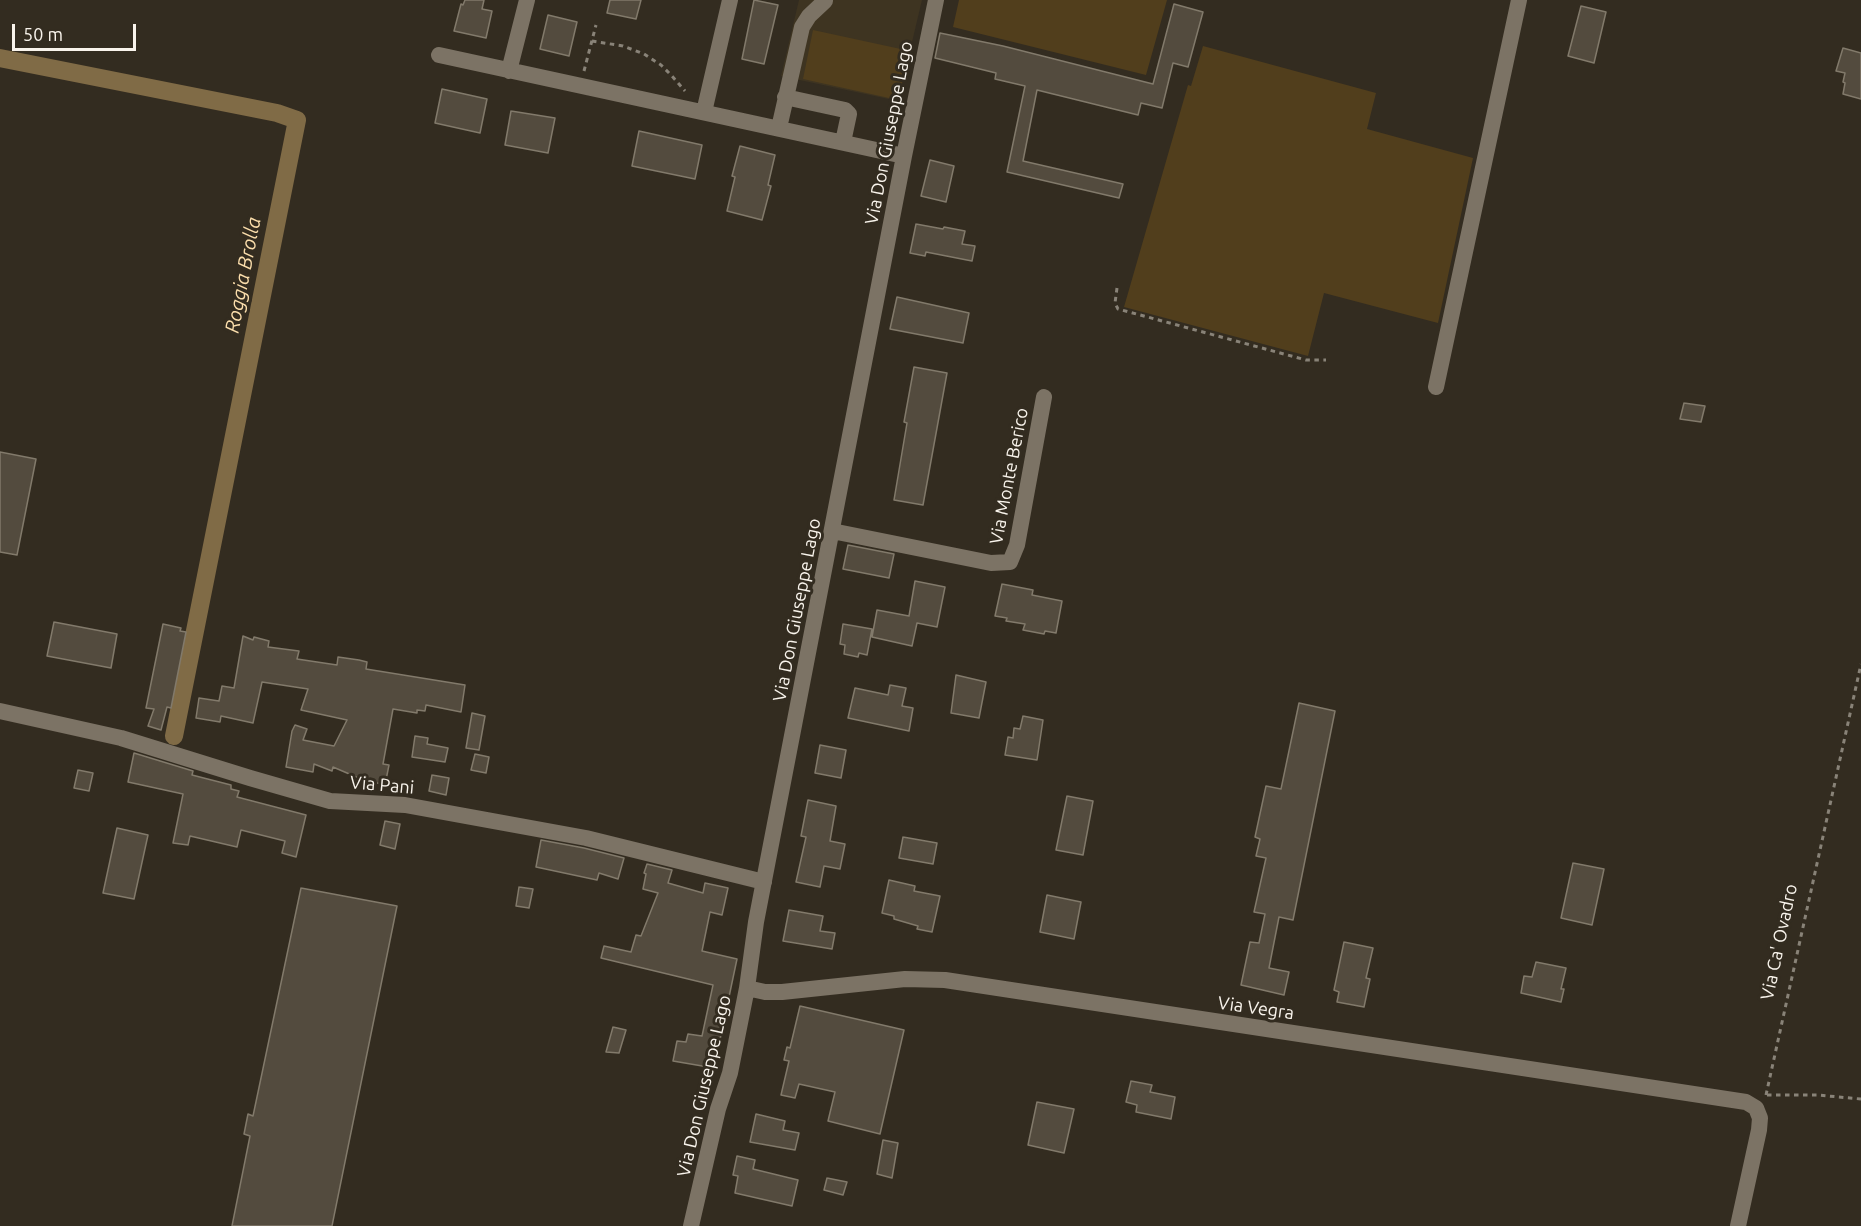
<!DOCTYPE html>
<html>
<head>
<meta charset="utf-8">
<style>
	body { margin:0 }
	#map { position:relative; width:1861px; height:1226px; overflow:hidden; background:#332c20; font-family:Ubuntu,sans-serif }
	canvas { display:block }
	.scale { position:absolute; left:12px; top:24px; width:124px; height:27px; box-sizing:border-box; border:3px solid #f9f4ec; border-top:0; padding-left:8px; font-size:18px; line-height:21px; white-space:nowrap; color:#f9f4ec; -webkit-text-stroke:4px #332c20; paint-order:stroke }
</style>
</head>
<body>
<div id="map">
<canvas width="1861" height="1226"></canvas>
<div class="scale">50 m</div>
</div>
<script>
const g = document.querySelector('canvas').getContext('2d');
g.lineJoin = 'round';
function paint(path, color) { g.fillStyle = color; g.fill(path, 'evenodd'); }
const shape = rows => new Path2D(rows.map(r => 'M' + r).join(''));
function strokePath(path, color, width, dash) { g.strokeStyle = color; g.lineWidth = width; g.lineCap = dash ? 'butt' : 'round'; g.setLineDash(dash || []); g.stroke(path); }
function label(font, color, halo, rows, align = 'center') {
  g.font = font + ' Ubuntu,sans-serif'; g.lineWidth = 6; g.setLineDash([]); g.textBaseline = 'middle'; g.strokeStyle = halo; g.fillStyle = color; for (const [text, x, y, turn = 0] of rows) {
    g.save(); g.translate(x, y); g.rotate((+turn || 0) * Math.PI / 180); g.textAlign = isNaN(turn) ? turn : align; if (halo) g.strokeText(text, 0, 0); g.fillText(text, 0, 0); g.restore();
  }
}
paint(shape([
	[799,0,922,0,898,101,781,76]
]), '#3e3421');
paint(shape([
	[959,0,1167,0,1146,75,953,27],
	[813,30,910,51,898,100,803,79],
	[1203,46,1376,93,1367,129,1473,158,1438,323,1324,293,1308,356,1124,307,1188,85,1191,86]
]), '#513e1c');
strokePath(shape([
	[0,58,277,113,297,120,174,736]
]), '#806b46', 18);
const building = shape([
	[465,0,484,0,482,9,492,11,486,38,454,31,461,4,463,5,465,0],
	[610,0,641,0,636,19,607,13,610,0],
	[754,0,778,5,764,64,742,59,754,0],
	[1174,4,1203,12,1188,67,1173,63,1162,108,1141,103,1138,115,1037,90,1023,161,1123,184,1119,198,1007,172,1025,86,995,79,996,73,935,58,940,33,1003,46,1153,84,1174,4],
	[1581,6,1606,12,1594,63,1568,56,1581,6],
	[548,15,577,22,569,56,540,49,548,15],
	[1843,48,1861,53,1861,99,1843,94,1845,83,1843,82,1845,73,1836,71,1843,48],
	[442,89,487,99,480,133,435,123,442,89],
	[511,111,555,118,548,153,505,145,511,111],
	[639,131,702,145,695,179,632,166,639,131],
	[740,146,775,155,768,185,771,186,762,220,727,211,735,177,732,176,740,146],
	[930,160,954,166,946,202,921,196,930,160],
	[916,224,943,229,944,227,965,231,962,244,975,246,972,261,926,252,925,256,910,253,916,224],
	[897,297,969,313,963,343,890,329,897,297],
	[914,367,947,373,923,505,894,500,907,423,904,422,914,367],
	[1684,403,1705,406,1701,422,1680,419,1684,403],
	[0,452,36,459,17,555,0,552,0,452],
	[848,545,894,554,889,578,843,569,848,545],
	[915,581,945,587,937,627,917,623,912,646,872,637,877,610,909,616,915,581],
	[1002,584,1033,590,1032,595,1062,601,1056,633,1045,631,1044,634,1023,630,1025,624,1006,621,1007,618,995,616,1002,584],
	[54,622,117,634,111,668,47,656,54,622],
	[163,624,181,628,180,631,186,632,171,708,167,707,161,730,148,726,154,709,146,708,163,624],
	[843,624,872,629,867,655,859,653,858,657,844,654,845,645,840,644,843,624],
	[243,636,253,640,254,637,269,641,268,647,299,651,297,659,337,665,338,657,359,660,367,662,366,669,465,685,461,712,426,705,425,711,417,710,417,713,393,709,383,764,389,765,385,785,361,779,333,767,332,771,314,764,313,772,286,767,292,731,295,725,307,729,303,740,334,746,347,720,301,710,308,689,262,682,253,723,221,716,220,722,196,718,199,698,219,701,222,686,234,688,243,636],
	[956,675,986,682,979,718,951,713,956,675],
	[890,685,906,688,902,706,913,708,909,731,848,718,855,688,888,695,890,685],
	[1299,703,1335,711,1293,920,1279,917,1269,968,1289,972,1284,995,1241,985,1250,942,1259,943,1265,914,1254,912,1266,858,1256,856,1260,839,1255,837,1266,786,1281,789,1299,703],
	[472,713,485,716,479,750,466,748,472,713],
	[1023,716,1043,720,1037,760,1005,755,1008,737,1013,738,1014,728,1020,729,1023,716],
	[415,736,428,738,427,744,448,748,445,762,412,757,415,736],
	[820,745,846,750,841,778,815,773,820,745],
	[134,753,193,771,192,775,231,785,231,789,239,791,237,797,306,815,296,857,282,853,285,841,241,830,237,847,190,836,188,845,173,843,183,794,128,782,134,753],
	[475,754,489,757,486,773,471,770,475,754],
	[78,770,93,773,89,791,74,788,78,770],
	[432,775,449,778,446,795,429,791,432,775],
	[1067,796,1093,801,1083,855,1056,850,1067,796],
	[808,800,836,806,830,841,845,844,840,869,824,866,820,887,796,882,806,837,801,836,808,800],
	[385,821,400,824,395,849,380,845,385,821],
	[117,828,148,835,134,899,103,893,117,828],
	[903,837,937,843,933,864,899,858,903,837],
	[541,840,584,848,624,858,618,879,599,873,597,880,536,867,541,840],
	[1573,863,1604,869,1592,925,1561,918,1573,863],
	[647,864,672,870,668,883,703,893,705,883,728,888,722,915,710,912,702,951,737,959,714,1068,673,1061,677,1041,686,1042,688,1034,702,1036,713,985,601,958,604,946,631,952,636,935,641,936,658,893,643,889,646,874,644,873,647,864],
	[889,880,915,886,914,891,940,896,932,932,917,929,918,926,894,919,894,916,882,913,889,880],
	[519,887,533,889,529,908,516,906,519,887],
	[301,888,397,906,332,1226,232,1226,250,1136,244,1134,248,1114,253,1116,301,888],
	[1047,895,1081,902,1074,939,1040,932,1047,895],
	[789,910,823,916,820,931,835,933,832,949,783,941,789,910],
	[1344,942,1373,948,1366,978,1370,979,1364,1007,1337,1002,1339,992,1334,990,1344,942],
	[1536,962,1566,968,1561,989,1564,989,1561,1002,1521,993,1524,976,1532,977,1536,962],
	[800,1006,904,1030,880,1134,828,1121,835,1092,799,1084,795,1098,781,1095,789,1061,784,1060,787,1047,790,1048,800,1006],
	[613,1027,626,1030,619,1053,606,1052,613,1027],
	[1131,1081,1152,1085,1150,1092,1175,1097,1171,1119,1136,1112,1137,1105,1126,1102,1131,1081],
	[1037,1102,1074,1109,1064,1153,1028,1145,1037,1102],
	[756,1114,785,1121,783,1130,799,1133,795,1150,750,1142,756,1114],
	[883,1140,898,1143,892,1178,877,1174,883,1140],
	[737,1156,755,1160,753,1169,798,1180,792,1206,735,1193,738,1176,733,1175,737,1156],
	[827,1178,847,1182,843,1195,824,1190,827,1178]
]);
paint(building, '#534b3e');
strokePath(building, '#827a6b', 1.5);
strokePath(shape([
	[592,41,623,46,644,54,661,65,672,76,685,91],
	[584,71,596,25],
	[1117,288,1115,303,1118,309,1306,360,1326,360],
	[1766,1095,1861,664],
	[1767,1095,1817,1095,1861,1099]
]), '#898378', 3, [4.5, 4.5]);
strokePath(shape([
	[439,55,904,156],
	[509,71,527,0],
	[785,97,845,110,849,114,843,142],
	[704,112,730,0],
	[779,128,802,27,809,16,825,1],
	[1436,387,1519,0],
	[832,531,991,563,1010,562,1017,545,1044,397],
	[0,711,121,738,250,778,330,801,405,805,586,838,764,882],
	[747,988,765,992,782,992,905,979,945,980,1746,1102,1756,1108,1760,1118,1759,1130,1738,1226],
	[691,1226,718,1109,730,1073,747,988,756,922,904,156,936,0]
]), '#7c7365', 16);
label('18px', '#f9f4ec', '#332c20', [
	["Via Don Giuseppe Lago",889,133,-79],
	["Via Monte Berico",1009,476,-79],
	["Via Don Giuseppe Lago",797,610,-79],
	["Via Pani",382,785,5],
	["Via Ca' Ovadro",1779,942,-78],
	["Via Vegra",1256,1008,8],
	["Via Don Giuseppe Lago",704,1086,-77]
]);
label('italic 20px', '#fbdeac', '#332c20', [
	["Roggia Brolla",243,275,-79]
]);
</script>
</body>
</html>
